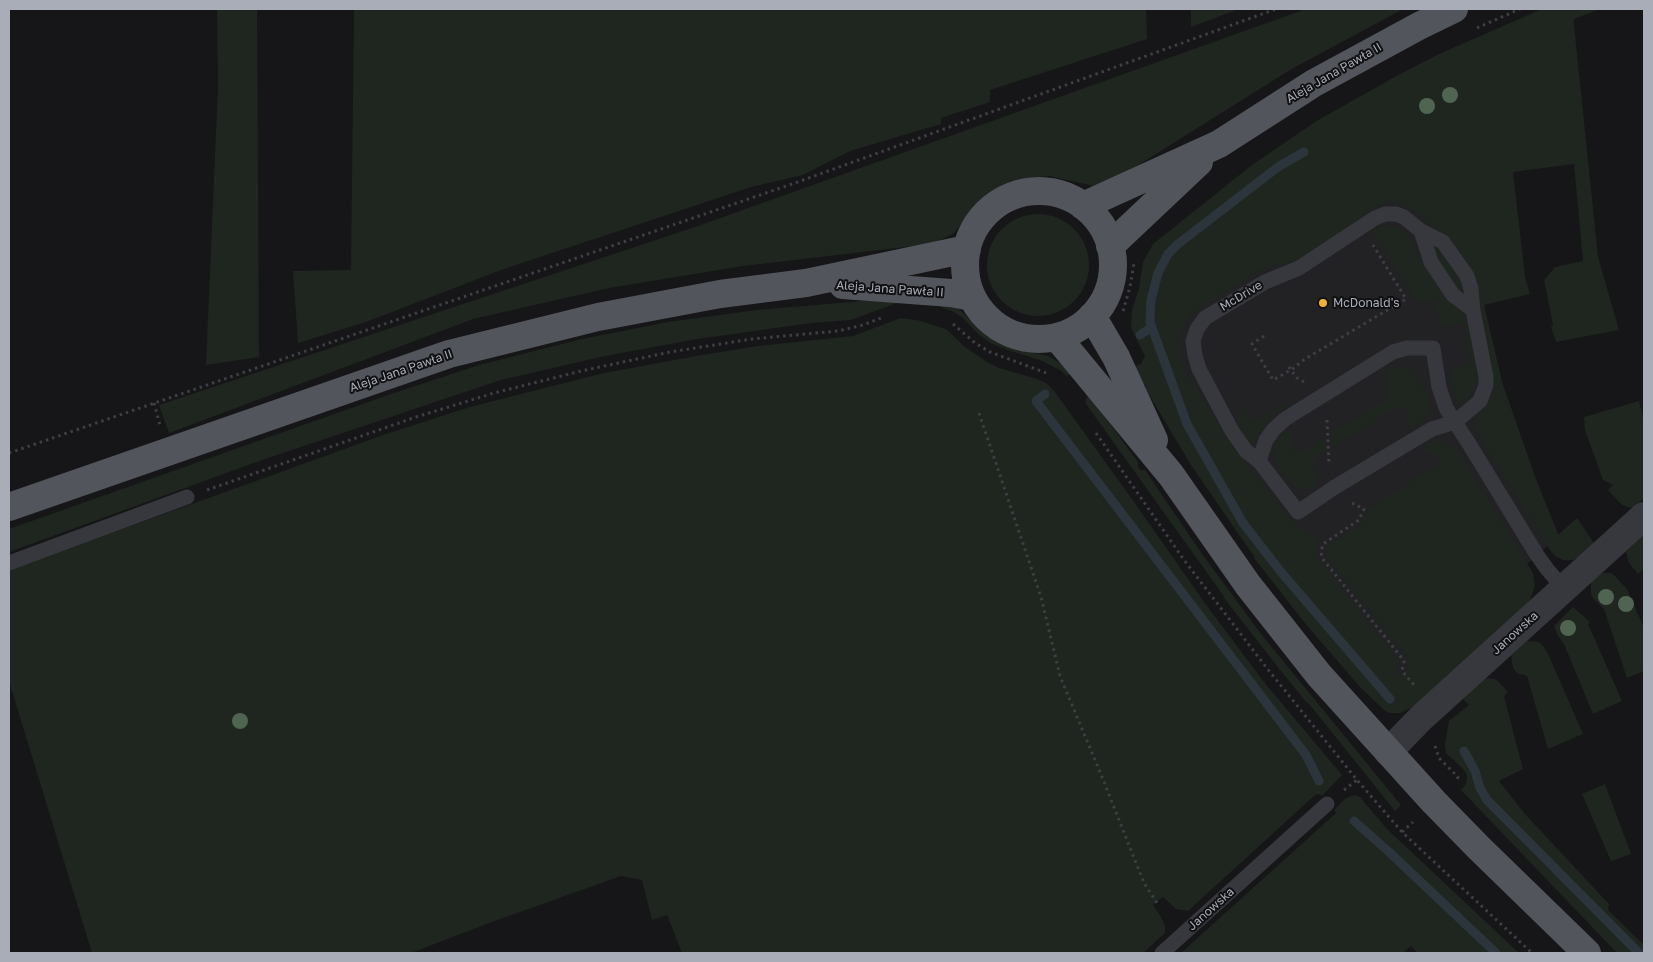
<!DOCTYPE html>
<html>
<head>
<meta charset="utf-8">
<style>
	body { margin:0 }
	#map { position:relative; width:1653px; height:962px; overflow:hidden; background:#161618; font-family:"Golos Text",sans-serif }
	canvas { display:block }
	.frame { position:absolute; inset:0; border:10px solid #a8adb8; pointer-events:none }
</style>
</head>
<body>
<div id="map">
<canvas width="1653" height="962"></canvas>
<div class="frame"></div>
</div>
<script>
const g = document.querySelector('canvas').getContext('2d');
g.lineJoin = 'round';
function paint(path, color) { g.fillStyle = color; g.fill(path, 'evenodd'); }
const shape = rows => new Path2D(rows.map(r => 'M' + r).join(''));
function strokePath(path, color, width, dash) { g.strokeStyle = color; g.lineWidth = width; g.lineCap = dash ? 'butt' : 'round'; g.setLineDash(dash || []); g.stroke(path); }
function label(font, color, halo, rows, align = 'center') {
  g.font = font + ' "Golos Text",sans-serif'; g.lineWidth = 4; g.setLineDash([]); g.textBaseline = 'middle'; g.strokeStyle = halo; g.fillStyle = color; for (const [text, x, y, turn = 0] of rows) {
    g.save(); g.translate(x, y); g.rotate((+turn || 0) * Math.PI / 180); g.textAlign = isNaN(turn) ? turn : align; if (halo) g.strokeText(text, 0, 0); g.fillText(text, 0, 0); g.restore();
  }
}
paint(shape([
	[1394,156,1477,276,1502,382,1535,477,1559,536,1430,648,1401,681,1250,489,1169,355,1198,291]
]), '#222225');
paint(shape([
	[217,9,257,9,259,357,206,365,218,86],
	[354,9,1146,9,1147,39,990,90,990,102,941,118,941,124,850,151,803,175,751,187,501,270,366,322,298,343,293,271,351,270],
	[1191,9,1239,9,1191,27],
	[1306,9,1403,9,1290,70,1116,179,1094,186,1049,176,1019,179,990,192,953,234,931,244,743,266,609,288,473,319,169,433,159,405,695,227],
	[1542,9,1600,9,1574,19,1574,25,1598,257,1619,330,1556,342,1551,327,1553,325,1544,280,1555,267,1583,261,1574,164,1513,172,1525,277,1530,294,1484,305,1502,382,1535,477,1558,535,1577,518,1594,543,1578,558,1573,560,1563,560,1555,556,1550,550,1480,437,1477,431,1477,419,1480,414,1493,396,1495,388,1478,288,1474,276,1453,242,1418,214,1403,204,1390,202,1384,203,1370,211,1336,236,1300,259,1288,264,1273,265,1261,269,1195,311,1187,318,1182,328,1178,340,1180,358,1185,370,1232,446,1298,528,1320,539,1315,555,1399,661,1398,674,1400,677,1407,671,1408,658,1325,554,1327,545,1361,525,1369,508,1435,467,1440,457,1424,449,1424,445,1434,441,1444,441,1458,451,1533,573,1535,586,1529,603,1416,704,1409,709,1400,713,1389,713,1384,710,1359,686,1304,622,1254,558,1254,554,1253,555,1191,465,1145,388,1146,387,1143,385,1132,368,1141,364,1145,356,1131,328,1132,310,1139,288,1143,262,1153,244,1252,165,1318,120,1400,74,1439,54],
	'987 265a51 51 0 1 1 102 0a51 51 0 1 1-102 0Z',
	[1392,226,1396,227,1407,236,1442,293,1463,313,1468,323,1478,379,1474,392,1461,404,1459,403,1453,393,1449,375,1452,369,1471,365,1464,322,1442,325,1439,322,1436,300,1417,303,1372,230,1379,227],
	[1436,246,1443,252,1461,281,1463,291,1461,291,1457,289,1436,257,1434,248],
	[897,298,897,303,851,320,812,323,697,339,605,356,501,380,262,460,9,552,9,529,388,395,479,365,582,339,668,322,757,310],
	[934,301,951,305,960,310,976,326,999,342,1016,349,1048,356,1060,363,1071,373,1067,376,1060,370,1040,360,1011,351,992,344,978,334,964,319,954,312,943,308],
	[901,318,917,320,946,329,965,347,987,362,999,368,1037,379,1046,383,1055,392,1134,502,1207,606,1264,682,1342,775,1322,796,1318,794,1314,796,1188,911,1176,909,1163,897,1153,905,1160,915,1165,926,1165,933,1143,953,682,953,667,915,652,920,642,880,621,876,492,922,411,953,92,953,9,681,9,570,386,434,470,407,604,373,702,355,758,346,853,336],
	[1392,367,1403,368,1411,371,1428,396,1430,405,1428,411,1423,421,1411,427,1409,425,1409,407,1398,407,1332,447,1332,433,1386,400,1385,375,1388,369],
	[1089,395,1138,462,1138,467,1140,470,1145,470,1200,551,1261,634,1401,805,1395,811,1309,704,1306,702,1280,670,1224,598,1223,595,1086,404,1086,399],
	[1639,401,1644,421,1644,498,1633,508,1627,507,1621,504,1608,490,1613,485,1603,480,1585,430,1584,417],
	[1287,402,1288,406,1273,415,1266,422,1254,442,1251,443,1248,441,1237,424,1241,404,1253,423],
	[1288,431,1291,431,1292,451,1303,451,1325,437,1326,451,1314,458,1316,486,1313,489,1302,489,1295,486,1275,463,1273,452,1274,448,1279,438],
	[1644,534,1644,568,1638,574,1629,563,1626,552],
	[1602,573,1611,573,1614,575,1627,589,1644,628,1644,671,1627,678,1604,609,1593,598,1591,594,1591,582],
	[1573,607,1590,622,1588,624,1622,701,1593,714,1564,644,1558,636,1554,626],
	[1526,641,1539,642,1544,647,1549,656,1583,734,1548,749,1527,676,1517,673,1513,668,1512,661,1511,655],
	[1484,678,1495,679,1499,682,1508,692,1504,696,1523,769,1499,781,1524,813,1609,904,1608,910,1644,945,1644,953,1617,953,1461,790,1466,784,1467,775,1463,769,1446,753,1445,744,1449,721,1469,705,1463,699],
	[1605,784,1631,854,1611,861,1582,794],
	[1355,795,1360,797,1387,829,1519,953,1418,953,1411,946,1403,953,1181,953,1336,813,1334,810,1346,798]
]), '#1e261f');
strokePath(shape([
	[1304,152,1278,167,1178,244,1168,254,1158,273,1151,300,1150,322,1187,424,1243,523,1281,572,1390,699],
	[1140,335,1152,327],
	[1045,394,1036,401,1306,755,1319,781],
	[1464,751,1475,771,1480,788,1487,800,1639,953],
	[1354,821,1388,851,1496,953]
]), '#2c353c', 9);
strokePath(shape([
	[1477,28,1520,9],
	[1123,311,1130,287,1134,263],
	[953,324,975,343,990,352,1049,374],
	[1264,336,1252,344,1273,380,1291,370,1288,366],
	[1304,382,1297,378,1291,370,1305,359,1406,299,1373,245],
	[154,403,160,425],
	[979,413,1041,597,1060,676,1098,767,1144,883,1157,903],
	[1327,420,1329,464],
	[1096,433,1184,560,1266,667,1357,780,1402,832,1532,953],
	[9,453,795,183,1276,9],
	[207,490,416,417,494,393,581,371,670,352,752,339,838,331,863,325,881,318],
	[1352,503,1364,509,1359,520,1323,544,1321,552,1322,558,1401,657,1404,661,1402,671,1414,685],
	[1435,746,1439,758,1458,777,1456,782],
	[1344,790,1357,780],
	[1402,832,1413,822]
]), '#3d3f44', 3, [2.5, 4]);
strokePath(shape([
	[1421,231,1431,262,1453,295,1473,310],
	[1259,461,1246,451,1232,431,1199,369,1195,355,1193,341,1197,329,1205,318,1265,282,1299,268,1375,218,1385,214,1396,214,1404,217,1421,231,1443,242,1467,276,1471,289,1473,310,1486,377,1486,385,1480,401,1455,422,1432,429,1335,487,1298,512,1259,461,1266,440,1274,429,1285,419,1393,352,1407,348,1433,348,1439,387,1446,408,1455,422,1471,447,1537,555,1547,569,1564,589],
	[9,563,187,497],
	[1162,953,1327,804]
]), '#37383d', 15);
strokePath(shape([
	[1388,752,1421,718,1644,516]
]), '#37383d', 28);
strokePath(shape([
	'965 265a74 74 0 1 1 148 0a74 74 0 1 1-148 0Z',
	[1083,206,1219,144,1314,83,1419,26,1454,9],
	[1110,246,1199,162],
	[843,285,951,293,972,297],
	[1092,316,1116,357,1154,440],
	[1057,337,1171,475,1248,585,1319,675,1434,802,1479,848,1587,953],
	[9,507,449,354,598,317,720,294,806,283,967,249]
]), '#53555c', 28);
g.fillStyle = '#506452';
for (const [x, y] of [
	[1450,95],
	[1427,106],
	[1606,597],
	[1626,604],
	[1568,628],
	[240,721]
]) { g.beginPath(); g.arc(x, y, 8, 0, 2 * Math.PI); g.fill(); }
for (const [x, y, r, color] of [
	[1323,303,5,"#f2b134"]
]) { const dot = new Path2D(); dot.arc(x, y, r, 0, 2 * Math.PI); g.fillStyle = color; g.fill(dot); strokePath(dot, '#111113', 2); }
label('12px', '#a8adb8', '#111113', [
	["Aleja Jana Pawła II",1334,73,-30],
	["Aleja Jana Pawła II",890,289,4],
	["McDrive",1241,296,-31],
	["Aleja Jana Pawła II",401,371,-19],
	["Janowska",1515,633,-42],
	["Janowska",1211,909,-42]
]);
label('12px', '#a8adb8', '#111113', [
	["McDonald's",1333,303]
], 'left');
</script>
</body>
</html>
